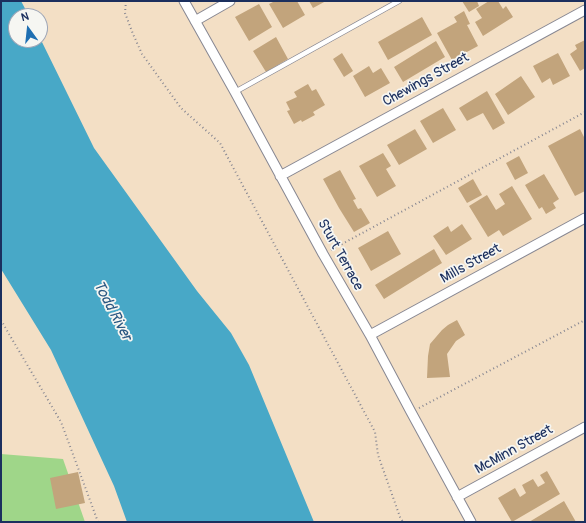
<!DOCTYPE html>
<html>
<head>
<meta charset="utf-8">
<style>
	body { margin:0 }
	#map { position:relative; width:586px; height:523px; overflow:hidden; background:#f3dfc5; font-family:Pangolin,sans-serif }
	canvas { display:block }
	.frame { position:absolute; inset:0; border:2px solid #1b2f5e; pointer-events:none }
	.north { position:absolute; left:8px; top:8px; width:40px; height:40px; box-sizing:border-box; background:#f6f6f2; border:1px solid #9ea6b7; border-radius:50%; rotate:345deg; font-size:11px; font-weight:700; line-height:16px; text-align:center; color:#1b2f5e }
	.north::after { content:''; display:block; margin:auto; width:14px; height:18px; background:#1f6fb2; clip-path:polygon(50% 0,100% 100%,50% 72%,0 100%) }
</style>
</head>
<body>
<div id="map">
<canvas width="586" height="523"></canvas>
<div class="frame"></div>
<div class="north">N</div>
</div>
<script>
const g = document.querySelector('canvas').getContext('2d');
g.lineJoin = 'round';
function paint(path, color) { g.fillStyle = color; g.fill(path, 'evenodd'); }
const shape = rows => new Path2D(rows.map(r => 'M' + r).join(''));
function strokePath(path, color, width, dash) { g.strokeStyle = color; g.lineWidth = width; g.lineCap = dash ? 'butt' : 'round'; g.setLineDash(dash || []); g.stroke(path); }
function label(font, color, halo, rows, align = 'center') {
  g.font = font + ' Pangolin,sans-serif'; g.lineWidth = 3.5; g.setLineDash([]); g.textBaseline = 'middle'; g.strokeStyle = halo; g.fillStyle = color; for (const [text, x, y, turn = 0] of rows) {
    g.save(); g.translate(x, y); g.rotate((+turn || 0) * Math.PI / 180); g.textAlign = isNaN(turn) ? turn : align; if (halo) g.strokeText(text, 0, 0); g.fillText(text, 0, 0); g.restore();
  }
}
paint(shape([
	[1,454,63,459,85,522,1,522]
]), '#9fd689');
paint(shape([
	[1,1,21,1,29,16,16,16,16,40,40,40,40,38,94,148,197,291,231,333,249,365,314,522,127,522,114,486,51,350,1,269]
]), '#48a8c7');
paint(shape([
	[275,1,297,1,305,15,283,28,269,4],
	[309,1,326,1,313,8],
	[462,1,477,1,479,6,469,12],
	[489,1,498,1,503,9,506,6,513,17,483,36,475,22,482,18,476,9],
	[259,4,272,27,249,41,235,17],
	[464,11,470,24,467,25,478,46,452,60,437,33,457,22,454,17],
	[422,17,432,35,388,60,378,42],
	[276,37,288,59,266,72,253,51],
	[585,40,585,68,580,71,570,54,577,49,575,45],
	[436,41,445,57,403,82,394,67],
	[342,53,353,71,344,77,333,59],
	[558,53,570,76,553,85,550,78,542,83,533,66],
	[369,66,373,73,381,68,390,83,365,97,353,76],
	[521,76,535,97,508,115,495,94],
	[308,84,312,91,316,89,325,105,313,112,315,115,302,122,301,120,294,124,287,111,290,110,286,102,297,97,294,92],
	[487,91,505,123,493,130,483,113,467,121,459,108],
	[443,108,456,130,433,143,420,121],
	[415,129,427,149,399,165,387,145],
	[580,129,585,139,585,191,575,196,548,146],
	[383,153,391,166,386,169,396,186,377,197,359,166],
	[519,156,528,173,515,180,506,163],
	[340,170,356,199,353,200,358,209,361,208,370,223,354,232,339,208,323,179],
	[544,174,559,199,553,203,556,208,546,214,542,207,539,209,525,185],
	[473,179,482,195,467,203,458,188],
	[512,186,532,219,503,236,499,230,488,237,469,206,487,195,496,210,505,204,499,194],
	[462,224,472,239,446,255,433,236,448,226,451,232],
	[388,231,401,254,371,271,358,248],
	[434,249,442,263,384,299,375,285],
	[457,320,465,335,456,341,447,354,450,377,427,378,428,356,430,344,442,330,448,325],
	[547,471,560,494,512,522,498,498,515,488,520,497,526,493,522,485,533,479,538,487,545,483,540,475],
	[78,472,85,503,56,509,50,478],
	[564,501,576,522,529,522]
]), '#c2a47c');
const lane = shape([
	[235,92,399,1]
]);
const street = shape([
	[184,1,235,92,323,254,370,335,411,412,471,522],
	[195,21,230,1],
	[280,176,585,10],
	[370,335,585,218],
	[457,497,585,427]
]);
strokePath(lane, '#878792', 6);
strokePath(street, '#878792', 11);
strokePath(shape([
	[126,1,125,13,133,34,142,54,181,108,220,143,375,432,378,455,400,517,403,522],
	[331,250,585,112],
	[1,320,9,334,61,422,98,522],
	[419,408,585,320]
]), '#878792', 2, [1, 3]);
strokePath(lane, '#fff', 4.5);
strokePath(street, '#fff', 9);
label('14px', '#1b2f5e', '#f6f6f2', [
	["Chewings Street",426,80,-29],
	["Sturt Terrace",340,255,61],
	["Mills Street",471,264,-29],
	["McMinn Street",514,450,-29]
]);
label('italic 15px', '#2b5983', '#f6f6f2', [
	["Todd River",112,311,62]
]);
</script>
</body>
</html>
